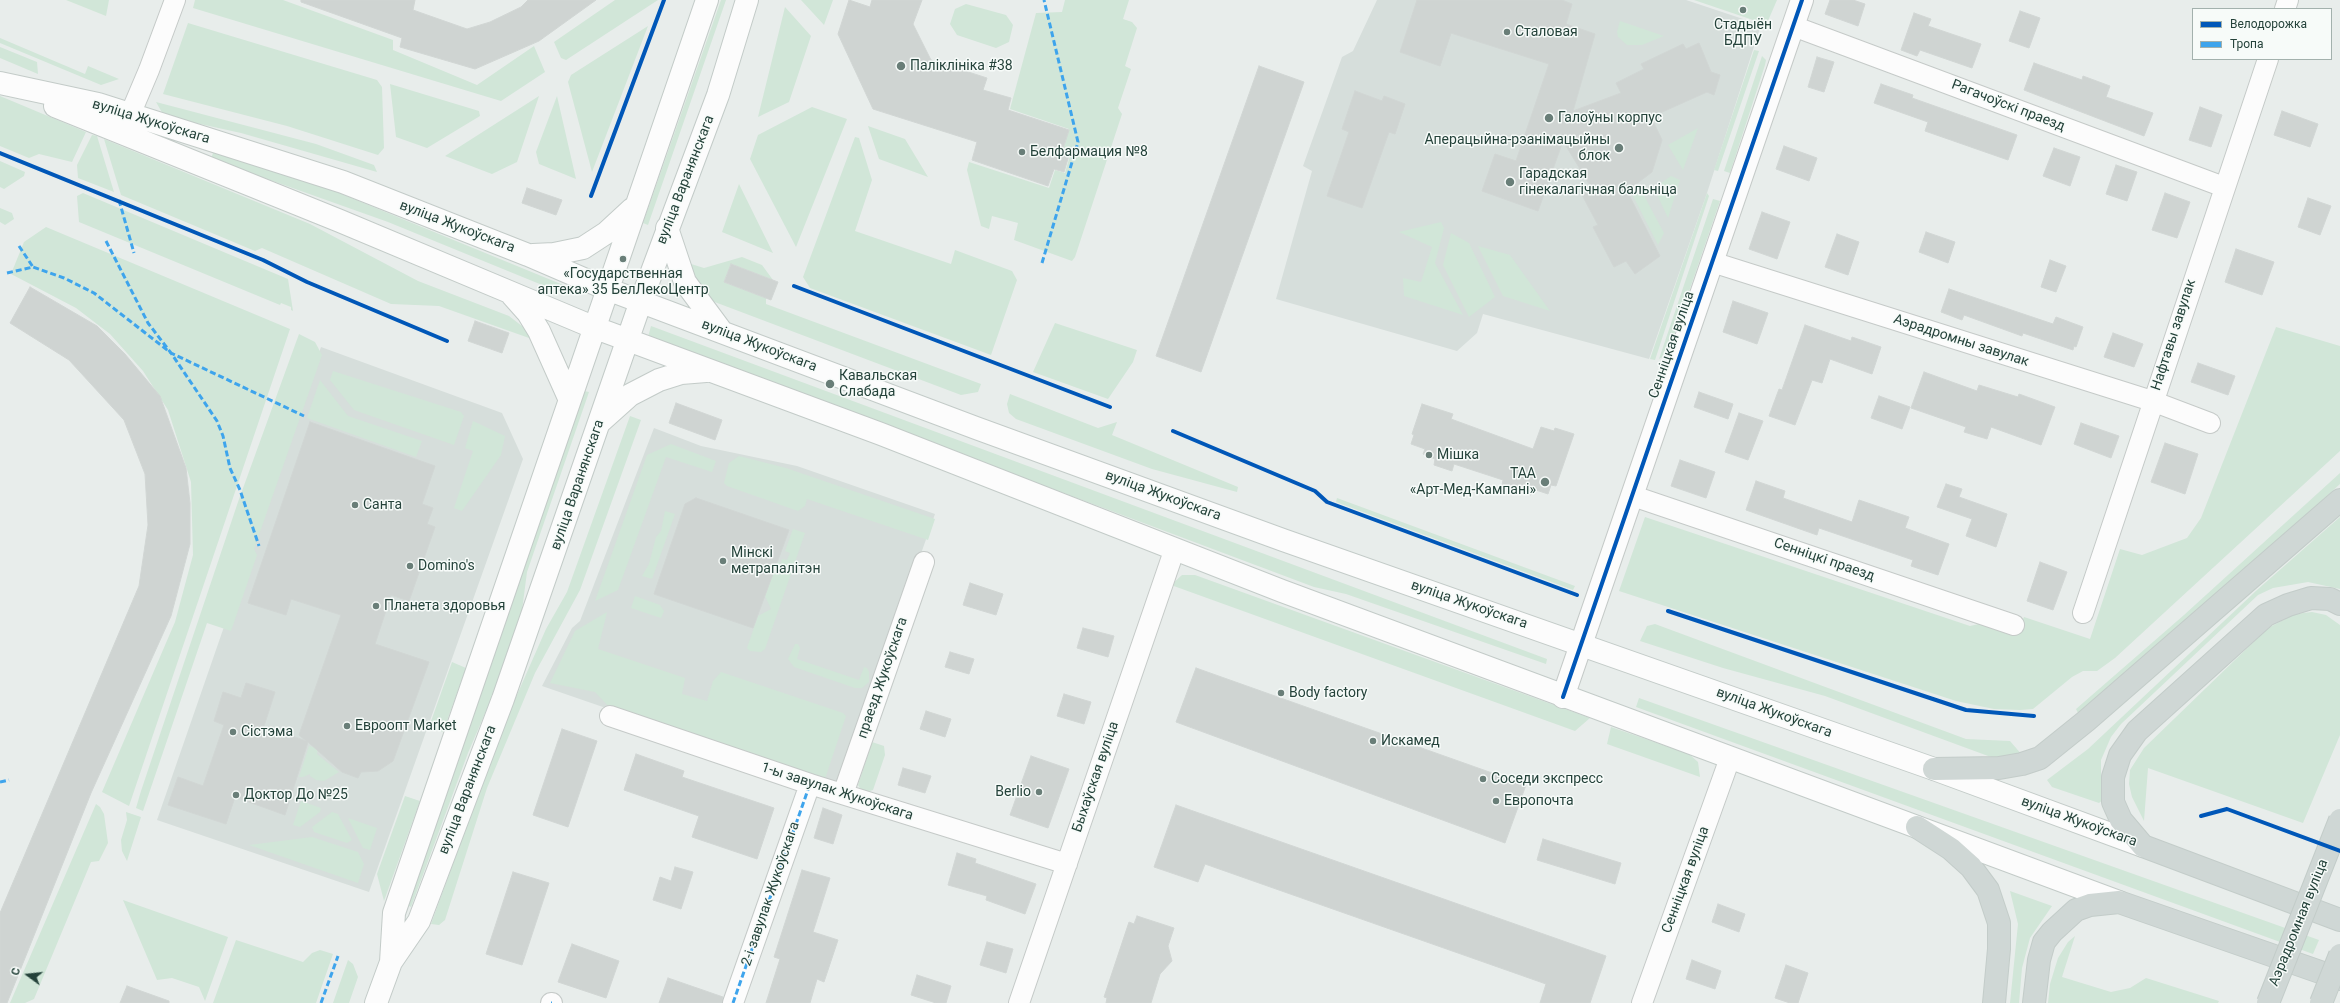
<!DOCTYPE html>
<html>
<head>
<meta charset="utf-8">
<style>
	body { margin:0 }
	#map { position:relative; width:2340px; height:1003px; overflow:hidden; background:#e8edeb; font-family:Roboto,sans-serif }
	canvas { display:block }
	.legend { position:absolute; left:2192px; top:8px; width:140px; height:52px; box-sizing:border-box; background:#f7fbf9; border:1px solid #a3b1ad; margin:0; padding:5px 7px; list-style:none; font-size:12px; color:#24423a }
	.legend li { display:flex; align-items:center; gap:8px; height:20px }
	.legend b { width:20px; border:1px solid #a3b1ad }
	.north { position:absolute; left:8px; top:955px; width:40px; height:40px; -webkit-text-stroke:3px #f7fbf9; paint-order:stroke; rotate:285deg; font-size:11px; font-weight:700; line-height:16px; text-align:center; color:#24423a }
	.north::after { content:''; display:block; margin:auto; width:14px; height:18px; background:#24423a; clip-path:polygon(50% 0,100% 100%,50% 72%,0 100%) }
</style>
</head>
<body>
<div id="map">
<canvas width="2340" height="1003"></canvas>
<ul class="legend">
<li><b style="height:5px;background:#0057b8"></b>Велодорожка</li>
<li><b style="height:5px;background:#3ea4ec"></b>Тропа</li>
</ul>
<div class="north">С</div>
</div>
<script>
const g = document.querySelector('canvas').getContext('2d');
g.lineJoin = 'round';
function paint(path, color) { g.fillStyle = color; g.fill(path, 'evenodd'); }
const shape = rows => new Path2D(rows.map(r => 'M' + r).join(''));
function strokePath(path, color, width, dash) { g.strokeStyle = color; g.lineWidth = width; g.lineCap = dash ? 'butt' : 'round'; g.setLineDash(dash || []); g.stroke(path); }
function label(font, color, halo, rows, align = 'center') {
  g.font = font + ' Roboto,sans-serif'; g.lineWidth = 3; g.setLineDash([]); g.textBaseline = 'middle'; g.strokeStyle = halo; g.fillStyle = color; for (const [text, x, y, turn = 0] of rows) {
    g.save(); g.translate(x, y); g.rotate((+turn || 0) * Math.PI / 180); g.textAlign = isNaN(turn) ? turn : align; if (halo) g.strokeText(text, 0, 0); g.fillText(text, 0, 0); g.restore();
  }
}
paint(shape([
	[1377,0,1686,0,1761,25,1707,193,1649,359,1483,314,1477,333,1457,351,1276,299,1312,171,1303,166,1342,57,1353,51],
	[321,347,502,413,523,459,369,892,157,820],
	[654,428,701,446,797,466,935,514,838,788,542,686,572,628,580,621]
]), '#d6dedb');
paint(shape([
	[66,0,109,0,106,16],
	[195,0,283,0,393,40,393,50,477,85,534,46,545,72,501,101,193,8],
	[615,0,658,0,566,60,561,58,554,42],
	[721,0,726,0,648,225,643,223],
	[801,0,833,0,824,25],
	[1065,0,1129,0,1123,19,1132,22,1137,28,1125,66,1131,69,1118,108,1122,114,1075,257,1072,261,1014,240,1018,223,992,216,989,229,981,226,967,170,969,162,1049,188,1055,170,1065,173,1071,152,1063,149,1069,129,1010,109,1036,13,1062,12],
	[1694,0,1777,0,1764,30,1760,29,1761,25,1756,21],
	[966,4,1006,15,1013,25,1009,42,996,48,957,35,950,24,955,9],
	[785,7,811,36,789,102,758,117],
	[1620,21,1664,36,1642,45,1627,45,1618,37,1617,32],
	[188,23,377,80,382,87,384,148,378,155,287,126,163,94],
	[648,26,592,172,568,82,571,75],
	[0,38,85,74,88,66,119,79,101,85,0,43],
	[0,47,37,62,38,74,0,58],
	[1754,50,1759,51,1718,171,1714,170],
	[1762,56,1766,60,1765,65,1730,173,1724,171],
	[390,84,479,111,480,116,427,148,396,137],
	[0,96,86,132,72,162,39,154,29,158,0,146],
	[539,96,517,162,492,174,445,156],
	[557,96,576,179,539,164,536,152],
	[156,102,316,144,374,165,377,172,241,133,164,116],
	[812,107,847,119,796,247,750,159,758,135],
	[868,126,905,139,928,177,879,159],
	[1698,128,1683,170,1668,145],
	[92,135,97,136,114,192,78,178,77,165],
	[855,137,859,138,872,180,855,231,951,264,955,250,1012,271,1017,280,991,355,810,288,803,277],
	[104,139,310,224,418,281,509,316,531,333,529,338,439,306,391,304,262,248,255,251,121,195],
	[214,150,327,188,573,289,569,296,388,222,211,159],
	[0,161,25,172,24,176,4,189,0,187],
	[1671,176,1680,180,1668,218,1654,188],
	[739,184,773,253,722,232],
	[1640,188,1664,233,1658,245,1631,192],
	[83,193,288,279,293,311,291,310,291,307,281,303,280,305,79,222,77,196],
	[1707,193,1709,196,1655,360,1650,359],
	[1713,199,1720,201,1670,347,1666,355,1659,359],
	[0,208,12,213,14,219,5,225,0,222],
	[1441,222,1444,228,1435,263,1463,315,1404,296,1403,278,1421,282,1432,247,1399,232],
	[46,227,290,329,129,806,102,792,175,622,193,555,191,482,168,410,143,371,110,334,76,308,11,274,24,242],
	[1451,233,1469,243,1495,297,1469,317,1443,265],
	[1478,246,1510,255,1550,311,1503,296],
	[742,257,762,265,773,280,731,264,724,282,766,298,766,304,981,384,978,392,961,395,712,301,690,271,691,264,704,268],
	[1055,323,1137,350,1133,362,1108,399,1033,372],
	[651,326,1547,659,1546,664,1346,594,1314,587,648,337],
	[2276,327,2340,346,2340,451,2115,658,2097,671,2083,671,2072,677,2033,709,2020,710,1994,709,1956,701,1619,591,1645,517,1970,626,1987,622,2016,633,2024,617,2090,639,2120,549,2142,555,2187,538,2201,518],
	[299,334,315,342,322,355,254,549,257,555,231,631,207,623,143,811,136,808,141,791,238,502],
	[333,371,461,412,464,416,454,445,354,410,330,380],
	[320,380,348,416,422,441,416,457,307,418],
	[584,391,589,392,527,572,521,618,513,648,468,753,411,907,407,905],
	[1010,394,1098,428,1117,422,1112,435,1238,487,1237,492,1152,469,1016,419,1009,413,1007,404],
	[630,416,641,420,580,590,535,673,487,788,445,920,439,925,431,924,502,729,546,629,567,592],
	[473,421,505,436,501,455,462,511,454,508,473,451,465,448],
	[671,444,716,461,712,472,666,457,618,590,595,601,647,455],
	[739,456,786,468,935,519,928,540,807,499,805,506,798,511,727,486,724,483,729,463],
	[2340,473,2340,484,2223,590,2043,744,2078,713,2076,709,2184,615],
	[1337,498,1575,586,1573,590,1336,502],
	[665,511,675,514,652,579,642,576,649,564,656,537,661,531],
	[2340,517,2340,589,2308,582,2273,588,2258,595,2121,724,2111,737,2101,760,2101,783,2104,799,2099,803,2052,787,2047,780,2088,749,2257,590],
	[793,529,805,533,765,649,761,652,750,651,747,648,758,616,771,609,765,596,777,562,781,563,782,559,787,560,790,553,785,551],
	[1182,575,1195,575,1590,718,1575,731,1171,585],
	[635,596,660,605,664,611,661,618,631,608],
	[607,612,598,649,685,678,682,694,707,701,713,681,721,672,843,713,846,716,824,782,611,709,595,692,550,683,575,631],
	[2312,612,2326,615,2340,625,2340,735,2303,823,2148,768,2144,821,2132,797,2129,784,2130,770,2144,748,2268,628,2295,614],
	[1655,624,1966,739,2010,741,2023,756,1999,760,1825,696,1723,668,1640,641,1647,626],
	[795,644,798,644,800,648,797,659,859,680,864,667,867,668,869,672,869,682,862,688,855,688,794,667,788,659],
	[452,662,466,668,443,732,429,727],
	[1639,698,2319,940,2313,954,1636,707],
	[1611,727,1689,754,1698,762,1700,777,1607,744],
	[872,742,884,746,885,755,873,790,867,792,861,790,858,785],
	[309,746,318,748,317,754,339,772,324,781,316,780,310,776,310,774,303,777,299,777],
	[405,796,420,801,384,901,377,874],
	[301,801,321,808,320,812,300,827,293,825],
	[96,804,100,807,104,814,108,843,99,861,91,862,34,999,25,1003,10,1003],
	[126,812,141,817,127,861,122,851,121,840,127,820],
	[332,812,338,814,352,840,347,843,314,832,312,827],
	[348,818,377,828,370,850,363,848],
	[312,837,358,852,364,864,358,883,249,845],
	[2010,891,2052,906,2030,938,2022,968,2019,1003,2010,1003,2018,924],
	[123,900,228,937,205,1001,199,987,172,978,157,980],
	[2075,936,2062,977,2111,992,2130,988,2146,978,2219,1001,2218,1003,2048,1003,2050,984,2058,958,2068,942],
	[236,940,303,962,312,953,320,950,333,954,316,1003,213,1003],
	[348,960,353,964,358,977,349,1003,333,1003]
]), '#d1e6d8');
const building = shape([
	[301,0,415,0,413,10,467,29,490,22,521,7,528,0,596,0,539,41,475,69,400,47,402,38,301,2,301,0],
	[849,0,870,7,872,0,922,0,913,24,931,60,987,78,983,90,1011,98,1008,110,1069,130,1063,149,1070,152,1064,172,1054,169,1048,186,972,160,977,142,873,109,838,34,849,0],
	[1417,0,1562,0,1572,4,1566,24,1595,34,1573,111,1621,93,1616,83,1644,69,1641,64,1683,44,1686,49,1699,43,1711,72,1720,75,1714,95,1707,92,1651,117,1662,140,1652,172,1627,191,1660,256,1635,274,1626,261,1614,267,1593,227,1598,225,1581,193,1591,187,1563,141,1538,211,1482,191,1495,154,1516,161,1549,64,1451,33,1440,66,1400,52,1417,0],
	[1830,0,1853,0,1865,4,1858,26,1825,14,1830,0],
	[2020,11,2040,18,2029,48,2009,41,2020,11],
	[1914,13,1931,19,1928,26,1981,44,1972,68,1920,50,1917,56,1901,50,1914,13],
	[1817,57,1834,62,1824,92,1808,87,1817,57],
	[2034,63,2082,80,2083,76,2110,86,2106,97,2153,113,2144,136,2024,90,2034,63],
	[1259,66,1304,82,1201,372,1156,356,1259,66],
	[1881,84,1913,95,1912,98,2017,135,2008,160,1925,131,1928,122,1874,103,1881,84],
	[1355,91,1382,101,1384,96,1405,104,1395,134,1389,132,1362,208,1327,196,1349,132,1342,129,1355,91],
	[2200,107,2222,115,2211,147,2189,140,2200,107],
	[2282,111,2318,124,2310,147,2274,135,2282,111],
	[1784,146,1817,158,1809,181,1776,169,1784,146],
	[2054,148,2080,157,2070,186,2043,176,2054,148],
	[2116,165,2137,172,2127,201,2106,194,2116,165],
	[527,188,562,200,556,215,522,203,527,188],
	[2165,193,2190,202,2177,238,2152,230,2165,193],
	[2308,198,2331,206,2320,235,2298,227,2308,198],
	[1762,212,1790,222,1777,259,1749,249,1762,212],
	[1926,232,1955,242,1948,263,1919,252,1926,232],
	[1837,234,1859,242,1848,275,1825,267,1837,234],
	[2236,249,2274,262,2262,295,2225,282,2236,249],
	[2050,260,2066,266,2056,292,2041,287,2050,260],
	[731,264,778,282,771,300,724,282,731,264],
	[30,287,97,326,125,354,160,396,186,468,190,503,190,544,171,616,91,793,7,1003,0,1003,0,913,139,586,148,525,145,474,124,420,69,360,10,323,30,287],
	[1949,289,2053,324,2056,317,2083,327,2076,347,2074,346,2073,350,2023,333,2022,336,1964,315,1962,320,1941,312,1949,289],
	[1733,301,1768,313,1757,344,1723,332,1733,301],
	[475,321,509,333,502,353,468,341,475,321],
	[1805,325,1851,341,1852,337,1881,347,1872,374,1830,359,1822,383,1812,380,1795,425,1769,416,1779,389,1782,390,1805,325],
	[2113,333,2143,344,2134,367,2104,357,2113,333],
	[2198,363,2235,376,2228,395,2191,382,2198,363],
	[1924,372,1977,391,1979,385,2018,397,2019,394,2055,407,2041,445,1991,427,1987,439,1964,432,1966,427,1911,408,1924,372],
	[1699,392,1733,404,1728,419,1694,407,1699,392],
	[1879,396,1910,407,1902,429,1871,418,1879,396],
	[676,403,722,420,715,440,669,423,676,403],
	[1422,404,1453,414,1451,419,1533,449,1541,427,1554,431,1555,428,1574,434,1556,486,1551,485,1548,494,1533,489,1531,495,1502,485,1503,480,1454,464,1452,471,1434,465,1435,459,1423,454,1425,449,1411,444,1414,435,1412,434,1422,404],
	[1739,413,1763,421,1748,460,1725,452,1739,413],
	[310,422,435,466,422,504,433,508,427,524,435,527,409,601,391,595,375,644,429,662,393,761,378,771,361,772,358,778,342,772,308,742,285,815,235,797,226,824,168,805,178,777,203,786,224,725,214,721,223,692,241,698,246,683,275,692,264,726,306,741,299,735,341,615,291,599,286,615,248,603,310,422],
	[2081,423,2119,436,2111,458,2074,444,2081,423],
	[2165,443,2198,454,2185,494,2151,482,2165,443],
	[1680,460,1715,472,1706,498,1671,486,1680,460],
	[1756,481,1785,491,1783,498,1852,522,1859,500,1909,517,1905,528,1949,544,1938,575,1911,566,1913,560,1819,528,1817,535,1746,510,1756,481],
	[1946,484,1962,489,1959,497,2007,514,1996,547,1966,536,1972,519,1937,507,1946,484],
	[696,498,789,530,753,628,654,594,685,504,696,498],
	[2040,562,2067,572,2053,610,2027,601,2040,562],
	[970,583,1003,594,996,615,963,605,970,583],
	[1083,628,1114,636,1108,657,1077,648,1083,628],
	[950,652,974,659,969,674,945,667,950,652],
	[1196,668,1526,785,1505,843,1176,722,1196,668],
	[1064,694,1091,702,1084,724,1057,716,1064,694],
	[926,711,951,719,945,737,920,729,926,711],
	[562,729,597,741,568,827,533,815,562,729],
	[636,754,684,771,682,777,774,808,757,859,692,837,699,816,624,790,636,754],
	[1031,756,1069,769,1048,828,1010,815,1031,756],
	[903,768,931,776,925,793,898,785,903,768],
	[1176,805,1606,956,1590,1003,1540,1003,1546,984,1205,864,1198,882,1154,867,1176,805],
	[823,808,842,815,833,844,814,838,823,808],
	[1543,839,1621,863,1615,884,1537,860,1543,839],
	[957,853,976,859,975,863,1036,884,1025,914,986,900,987,896,948,885,957,853],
	[675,867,693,872,681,909,653,900,660,877,671,881,675,867],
	[802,870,830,878,813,932,838,940,824,982,817,979,810,1003,766,1003,780,959,774,957,802,870],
	[513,872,549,883,522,965,486,954,513,872],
	[1718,904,1745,914,1739,932,1712,922,1718,904],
	[1137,916,1174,928,1168,946,1172,961,1160,974,1151,1003,1106,1003,1107,998,1104,997,1129,922,1134,924,1137,916],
	[987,942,1013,949,1006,973,980,965,987,942],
	[572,944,619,961,606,998,558,982,572,944],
	[1692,960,1721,971,1715,989,1686,979,1692,960],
	[1786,965,1808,973,1798,1003,1790,1003,1775,998,1786,965],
	[917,975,951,986,946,1003,936,1003,911,995,917,975],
	[668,978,723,997,722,1003,659,1003,668,978],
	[127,986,169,1001,169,1003,120,1003,127,986]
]);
paint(building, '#cfd4d2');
strokePath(building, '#d1d6d4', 1);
const minor = shape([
	[2285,9,2288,0],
	[1793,26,2224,187],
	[124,129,149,70,175,0],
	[1712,262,2152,401,2210,423],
	[1633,496,2014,625],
	[2083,613,2268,59],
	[610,716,810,784,1067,864],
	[843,794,924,562],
	[551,1003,552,1003],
	[733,1003,810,784],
	[1019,1003,1174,551],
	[1642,1003,1730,758]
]);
const tertiary = shape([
	[1563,697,1802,0]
]);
const secondary = shape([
	[0,83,98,104,343,182,528,255,607,289,976,428,1283,540,1934,769,2143,846],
	[55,106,340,221,593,327,881,434,1282,591,2119,902],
	[667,228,685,282,722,332],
	[533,255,554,254,583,248,606,233,632,209],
	[512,295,528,313,539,331,569,398],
	[601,421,630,395,659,380,681,373,706,371],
	[391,962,394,913,707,0],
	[376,1003,391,962,419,921,503,699,641,301,718,95,747,0]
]);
const primary = shape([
	[2340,604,2330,599,2311,598,2288,605,2266,615,2137,731,2120,755,2113,777,2113,802,2121,820,2143,846,2340,920],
	[1934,769,1999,768,2022,764,2040,758,2086,721,2340,500],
	[1917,827,1951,849,1971,867,1988,890,1999,923,1999,949,1994,1003],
	[2034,1003,2039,960,2044,942,2052,932,2076,910,2090,905,2119,902,2340,979]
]);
strokePath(minor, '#c5cac8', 22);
strokePath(tertiary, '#c5cac8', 24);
strokePath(secondary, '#c3cbc8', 24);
strokePath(primary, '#c3ccc9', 24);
strokePath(minor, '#fcfcfc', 20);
strokePath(tertiary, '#fcfcfc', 22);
strokePath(secondary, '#fcfcfc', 22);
strokePath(primary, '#cfd7d5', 22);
const primaryBridge = shape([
	[2268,1003,2340,820],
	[2321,1003,2340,955]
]);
strokePath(primaryBridge, '#c3ccc9', 24, []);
strokePath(primaryBridge, '#cfd7d5', 22);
strokePath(shape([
	[119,200,134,253],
	[106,241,148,323,171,353,217,421,223,436,230,468,240,490,259,546],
	[19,246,33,267],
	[1042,263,1078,142,1044,0],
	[7,273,33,267,64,278,94,293,171,353,304,416],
	[0,782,9,780],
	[321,1003,338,956],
	[551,1003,552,1003],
	[733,1003,810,784]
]), '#3ea4ec', 3, [6, 3]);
strokePath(shape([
	[0,153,263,260,307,282,447,341],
	[591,196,664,0],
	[794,286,1110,407],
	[1173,431,1315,491,1327,502,1577,595],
	[1668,611,1966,710,2034,716],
	[1563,697,1802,0],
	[2201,816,2227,809,2340,851]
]), '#0057b8', 4);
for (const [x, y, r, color] of [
	[1743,10,4,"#697e78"],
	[1507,32,4,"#697e78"],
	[901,66,5,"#697e78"],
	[1549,118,5,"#697e78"],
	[1619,148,5,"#697e78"],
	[1022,152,4,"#697e78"],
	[1510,182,5,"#697e78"],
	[623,259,4,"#697e78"],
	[830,384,5,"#697e78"],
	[1429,455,4,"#697e78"],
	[1545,482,5,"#697e78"],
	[355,505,4,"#697e78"],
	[723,561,4,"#697e78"],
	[410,566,4,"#697e78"],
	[376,606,4,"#697e78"],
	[1281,693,4,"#697e78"],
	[347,726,4,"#697e78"],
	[233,732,4,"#697e78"],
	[1373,741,4,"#697e78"],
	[1483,779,4,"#697e78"],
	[1039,792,4,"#697e78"],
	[236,795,4,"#697e78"],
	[1496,801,4,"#697e78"]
]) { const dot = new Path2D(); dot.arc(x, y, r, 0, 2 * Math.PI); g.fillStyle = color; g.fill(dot); strokePath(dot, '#f7fbf9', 1.5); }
label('14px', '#24423a', '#f7fbf9', [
	["Стадыён",1743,25,"center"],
	["БДПУ",1743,41,"center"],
	["Сталовая",1515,32],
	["Паліклініка #38",910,66],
	["Галоўны корпус",1558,118],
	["Аперацыйна-рэанімацыйны",1610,140,"right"],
	["блок",1610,156,"right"],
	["Белфармация №8",1030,152],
	["Гарадская",1519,174],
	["гінекалагічная бальніца",1519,190],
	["«Государственная",623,274,"center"],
	["аптека» 35 БелЛекоЦентр",623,290,"center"],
	["Кавальская",839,376],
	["Слабада",839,392],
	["Мішка",1437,455],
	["ТАА",1536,474,"right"],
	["«Арт-Мед-Кампані»",1536,490,"right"],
	["Санта",363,505],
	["Мінскі",731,553],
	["метрапалітэн",731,569],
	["Domino's",418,566],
	["Планета здоровья",384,606],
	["Body factory",1289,693],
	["Евроопт Market",355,726],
	["Сістэма",241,732],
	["Искамед",1381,741],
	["Соседи экспресс",1491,779],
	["Berlio",1031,792,"right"],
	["Доктор До №25",244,795],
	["Европочта",1504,801]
], 'left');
label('14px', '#24423a', '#f7fbf9', [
	["Рагачоўскі праезд",2008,106,21],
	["вуліца Жукоўскага",151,122,17],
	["вуліца Варанянскага",686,180,-69],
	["вуліца Жукоўскага",457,227,21],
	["Нафтавы завулак",2174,335,-72],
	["Аэрадромны завулак",1961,341,18],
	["Сенніцкая вуліца",1672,345,-71],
	["вуліца Жукоўскага",759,346,21],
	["вуліца Варанянскага",578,485,-71],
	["вуліца Жукоўскага",1163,496,20],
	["Сенніцкі праезд",1824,560,19],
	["вуліца Жукоўскага",1469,605,19],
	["праезд Жукоўскага",883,678,-71],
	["вуліца Жукоўскага",1774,713,20],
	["Быхаўская вуліца",1096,777,-71],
	["вуліца Варанянскага",468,790,-69],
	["1-ы завулак Жукоўскага",837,792,18],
	["вуліца Жукоўскага",2079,822,20],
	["Сенніцкая вуліца",1686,880,-70],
	["2-і завулак Жукоўскага",771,894,-71],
	["Аэрадромная вуліца",2299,923,-68]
]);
</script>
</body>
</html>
